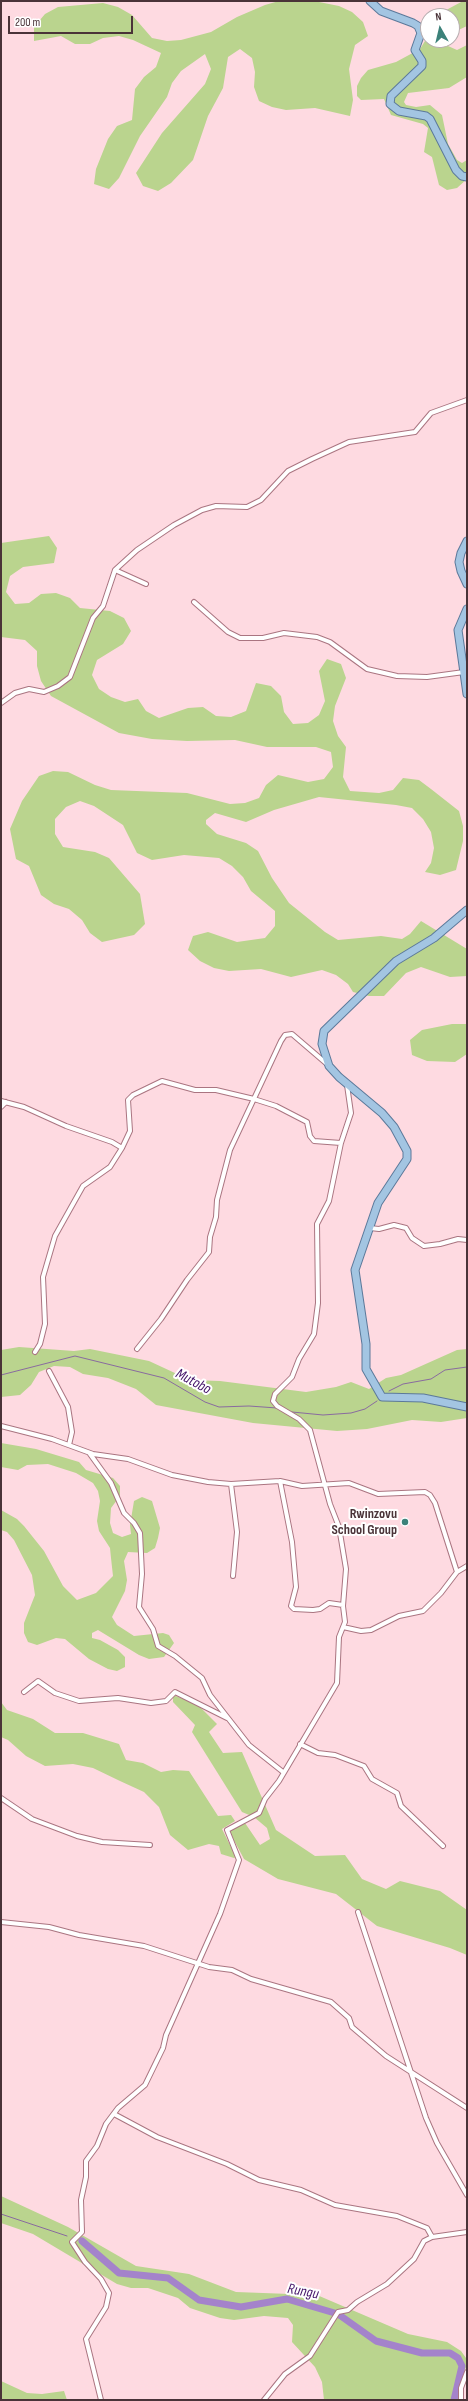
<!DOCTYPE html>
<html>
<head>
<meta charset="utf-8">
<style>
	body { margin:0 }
	#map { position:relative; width:468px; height:2401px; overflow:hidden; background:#fedae1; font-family:"Sofia Sans Condensed",sans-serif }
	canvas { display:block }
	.frame { position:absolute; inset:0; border:2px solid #4a3338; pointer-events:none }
	.north { position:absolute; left:420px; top:8px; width:40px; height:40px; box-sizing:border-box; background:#fff; border:1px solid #b7adaf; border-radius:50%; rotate:352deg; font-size:11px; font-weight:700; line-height:16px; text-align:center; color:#4a3338 }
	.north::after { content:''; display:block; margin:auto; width:14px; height:18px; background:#3c827a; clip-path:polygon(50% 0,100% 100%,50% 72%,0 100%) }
	.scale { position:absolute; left:8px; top:16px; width:125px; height:18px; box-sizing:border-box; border:2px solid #4a3338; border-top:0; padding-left:5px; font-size:12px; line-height:14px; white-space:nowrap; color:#4a3338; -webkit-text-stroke:3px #fff; paint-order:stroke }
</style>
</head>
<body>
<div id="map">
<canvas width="468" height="2401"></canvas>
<div class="frame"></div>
<div class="north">N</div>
<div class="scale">200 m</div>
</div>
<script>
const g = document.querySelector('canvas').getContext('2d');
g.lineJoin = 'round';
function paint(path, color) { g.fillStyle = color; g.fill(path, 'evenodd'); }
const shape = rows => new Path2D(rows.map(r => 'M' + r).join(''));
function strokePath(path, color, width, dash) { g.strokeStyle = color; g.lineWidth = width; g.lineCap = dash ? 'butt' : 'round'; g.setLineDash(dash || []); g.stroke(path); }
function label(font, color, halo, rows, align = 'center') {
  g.font = font + ' "Sofia Sans Condensed",sans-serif'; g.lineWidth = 4; g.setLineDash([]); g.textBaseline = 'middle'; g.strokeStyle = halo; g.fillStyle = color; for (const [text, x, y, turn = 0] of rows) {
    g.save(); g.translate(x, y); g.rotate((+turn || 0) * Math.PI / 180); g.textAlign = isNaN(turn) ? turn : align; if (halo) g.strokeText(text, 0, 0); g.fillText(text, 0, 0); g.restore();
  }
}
paint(shape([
	[279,1,314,1,339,6,352,12,363,22,368,36,355,45,349,69,353,100,350,116,315,108,286,110,272,107,259,101,254,87,255,72,252,58,240,49,228,57,223,88,208,116,193,160,171,183,158,191,143,186,136,173,162,133,205,84,211,69,205,54,181,71,172,83,167,97,140,136,119,178,109,189,94,184,96,169,108,139,117,126,132,120,135,89,144,77,156,67,161,53,133,40,119,36,103,38,90,44,75,44,61,36,34,41,34,27,45,14,58,7,103,3,118,7,132,15,152,38,167,41,181,40,211,32,237,17,265,5],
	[463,1,467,1,467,26,452,33,452,16,435,16],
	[428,23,428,40,448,40,448,46,457,50,467,45,467,77,449,88,408,93,404,102,406,105,416,107,430,105,442,115,448,144,457,160,462,163,467,160,467,179,457,188,447,190,439,185,432,157,424,152,428,128,423,124,391,115,384,99,361,100,357,96,357,86,361,78,368,70,396,62,420,49,425,41],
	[49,536,57,548,54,563,23,567,10,576,6,592,15,604,29,603,41,594,56,593,70,598,80,608,110,611,124,618,131,631,123,644,97,660,92,675,99,689,111,697,125,702,138,699,146,711,159,718,188,708,203,707,216,716,231,717,246,711,256,683,271,686,281,696,284,712,293,724,308,723,319,715,325,701,319,671,327,659,341,664,346,678,335,706,333,721,338,736,346,747,343,777,350,791,379,793,393,790,403,778,419,780,431,789,459,811,463,826,463,841,456,870,440,875,425,872,431,863,434,848,431,832,423,819,412,808,396,805,319,797,274,810,246,822,215,813,206,820,206,824,217,834,246,843,258,851,272,878,289,903,325,932,338,940,381,936,402,939,410,934,421,921,467,949,467,976,450,977,421,967,406,973,384,996,369,996,353,992,348,984,336,975,322,970,291,977,261,969,229,971,214,968,200,961,188,950,193,936,208,932,237,942,265,938,275,926,275,911,251,891,243,877,232,866,219,858,184,855,152,860,137,853,123,825,94,806,80,801,66,807,55,819,55,834,63,847,95,852,109,858,140,894,145,924,134,935,102,942,90,933,82,920,69,909,54,904,41,895,29,866,16,859,10,829,22,801,39,776,53,771,68,772,95,785,111,790,187,793,230,804,245,803,259,798,266,785,278,775,308,782,324,779,333,767,331,752,316,747,267,747,235,740,187,741,152,739,119,733,51,696,41,681,37,666,37,651,25,640,1,637,1,543],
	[452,1024,467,1024,467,1054,455,1062,427,1061,412,1055,410,1040,422,1030],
	[19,1347,74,1351,90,1349,149,1361,190,1380,220,1381,306,1392,336,1387,351,1382,369,1389,386,1378,401,1375,457,1350,467,1349,467,1418,441,1422,412,1420,367,1429,337,1431,253,1423,156,1405,136,1389,108,1378,83,1374,70,1367,54,1366,39,1372,31,1385,20,1395,1,1397,1,1350],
	[1,1443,36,1449,79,1462,86,1470,113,1478,120,1486,120,1496,111,1508,110,1523,113,1533,122,1537,131,1534,130,1525,134,1501,142,1497,152,1501,160,1528,158,1538,155,1548,147,1553,128,1552,124,1561,127,1580,125,1591,112,1617,117,1625,134,1636,163,1633,169,1635,174,1643,164,1657,149,1659,139,1655,98,1630,92,1633,92,1638,100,1640,118,1650,125,1657,125,1667,117,1671,108,1669,89,1659,65,1639,56,1638,37,1645,28,1642,24,1633,24,1623,35,1595,32,1575,14,1540,7,1532,1,1530,1,1510,17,1519,24,1526,44,1551,63,1586,77,1600,96,1593,113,1576,111,1558,110,1548,99,1531,97,1521,100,1501,98,1491,93,1483,76,1473,48,1464,27,1465,18,1470,1,1467],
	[173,1695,197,1704,217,1724,209,1732,223,1753,242,1752,276,1830,315,1856,345,1855,362,1879,386,1889,400,1881,440,1891,467,1910,467,1955,450,1948,377,1926,336,1894,278,1879,244,1859,228,1829,245,1823,260,1845,270,1839,267,1828,254,1817,242,1812,192,1732,195,1725,173,1702],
	[1,1702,7,1710,33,1719,55,1733,83,1733,119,1744,126,1760,143,1763,161,1772,173,1770,189,1771,218,1816,231,1815,235,1821,222,1829,236,1857,234,1858,221,1854,219,1846,209,1844,188,1850,170,1835,159,1807,144,1792,120,1781,93,1768,73,1764,45,1766,26,1756,8,1740,1,1737],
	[1,2196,68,2227,136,2266,189,2274,236,2292,317,2295,408,2334,447,2342,461,2351,466,2358,467,2365,460,2382,458,2400,324,2400,322,2382,315,2367,292,2342,293,2325,288,2318,264,2316,234,2320,220,2318,190,2308,178,2298,148,2288,131,2288,117,2284,33,2234,1,2223],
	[1,2381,27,2393,42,2394,64,2391,67,2400,1,2400]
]), '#bad48e');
strokePath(shape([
	[1,1375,75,1356,164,1378,205,1402,219,1407,249,1406,277,1408],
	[389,1391,403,1384,431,1379,445,1370,467,1367],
	[292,1412,323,1415,351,1413,365,1409,377,1401],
	[1,2214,67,2236]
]), '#896b9f', 1);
strokePath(shape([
	[82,2241,119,2273,168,2278,199,2300,241,2307,287,2299,338,2314,376,2341,422,2353,450,2353,458,2358,462,2366,454,2400]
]), '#a483cb', 7);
const street = shape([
	[115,570,146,584],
	[194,602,228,632,240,638,263,638,284,633,317,637,330,642,367,669,397,676,427,677,464,672],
	[1,703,15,693,29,689,44,692,58,686,70,677,93,618,103,606,115,570,137,550,174,525,202,510,216,506,247,507,261,500,288,471,312,459,349,442,415,432,431,413,467,400],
	[1,1101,24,1107,66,1126,112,1142,122,1148],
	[1,1107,6,1102],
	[370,1228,379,1229,394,1225,406,1228,412,1238,424,1246,440,1244,458,1239,467,1240],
	[137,1349,161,1319,187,1280,209,1252,210,1237,216,1217,217,1200,230,1150,281,1041,285,1035,292,1034,327,1064],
	[35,1352,40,1344,45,1324,43,1277,55,1236,83,1186,110,1167,122,1148,130,1131,128,1100,133,1095,162,1081,195,1090,216,1090,254,1099,276,1106,307,1122,310,1136,314,1141,341,1143],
	[49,1371,68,1407,72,1432,69,1445],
	[1,1426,52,1439,93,1454,128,1459,172,1475,208,1482,231,1484,280,1481,302,1486,349,1483,378,1494,425,1492,430,1495,435,1503,457,1572],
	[90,1454,111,1483,124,1513,134,1523,140,1533,142,1574,139,1607,153,1629,158,1646,175,1656,202,1678,210,1695,249,1745,283,1772],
	[280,1481,292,1542,296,1587,291,1606,294,1609,313,1610,320,1609,329,1603,343,1605],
	[231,1484,237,1532,233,1576],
	[343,1627,361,1631,371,1630,399,1616,423,1611,441,1593,457,1572,467,1566],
	[24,1692,38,1681,55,1693,79,1701,118,1698,151,1703,166,1701,175,1692,227,1718],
	[300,1744,318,1753,335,1755,364,1766,372,1779,397,1793,401,1806,443,1846],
	[1,1798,32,1819,77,1836,102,1842,150,1845],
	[358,1912,426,2118,437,2143,467,2195],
	[1,1922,49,1927,79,1935,144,1946,209,1967,232,1970,251,1979,331,2002,349,2018,352,2027,386,2056,467,2108],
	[114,2114,157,2137,227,2164,259,2180,301,2190,335,2205,397,2216,427,2228,432,2237],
	[101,2400,86,2339,106,2307,109,2293,101,2279,85,2262,72,2242,82,2232,81,2200,86,2177,86,2161,97,2146,106,2124,118,2108,145,2085,163,2048,166,2035,220,1914,239,1860,227,1830,259,1813,265,1799,279,1781,337,1683,339,1637,345,1622,343,1606,346,1569,339,1527,330,1504,310,1430,299,1419,277,1406,273,1401,275,1394,292,1377,299,1359,314,1334,318,1303,317,1224,329,1201,341,1143,351,1113,347,1085],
	[264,2400,285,2374,310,2356,338,2312,348,2310,357,2302,387,2284,414,2259,424,2241,432,2237,467,2232],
	[461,2400,461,2388,467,2372]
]);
const primary = shape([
	[370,1,381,11,413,23,418,26,421,33,415,50,422,61,422,66,391,96,390,104,399,111,426,116,430,119,456,170,462,176,467,177],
	[467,541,461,553,459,562,461,571,467,584],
	[467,609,458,630,467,694],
	[467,910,434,938,396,961,324,1031,322,1044,329,1066,339,1077,382,1113,394,1127,407,1151,407,1159,378,1203,355,1270,366,1344,366,1369,382,1397,423,1398,467,1407]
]);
strokePath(street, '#aa7581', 6);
strokePath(primary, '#5c799a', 9);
strokePath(street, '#fff', 4);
strokePath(primary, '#a3c5e2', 7);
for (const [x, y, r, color] of [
	[405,1522,4,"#3c827a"]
]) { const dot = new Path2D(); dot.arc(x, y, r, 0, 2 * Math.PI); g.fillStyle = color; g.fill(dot); strokePath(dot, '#fff', 1.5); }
label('bold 14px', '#4a3338', '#fff', [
	["Rwinzovu",397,1514],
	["School Group",397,1530]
], 'right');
label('italic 15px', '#421268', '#fff', [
	["Mutobo",193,1382,28],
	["Rungu",303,2292,11]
]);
</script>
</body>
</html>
